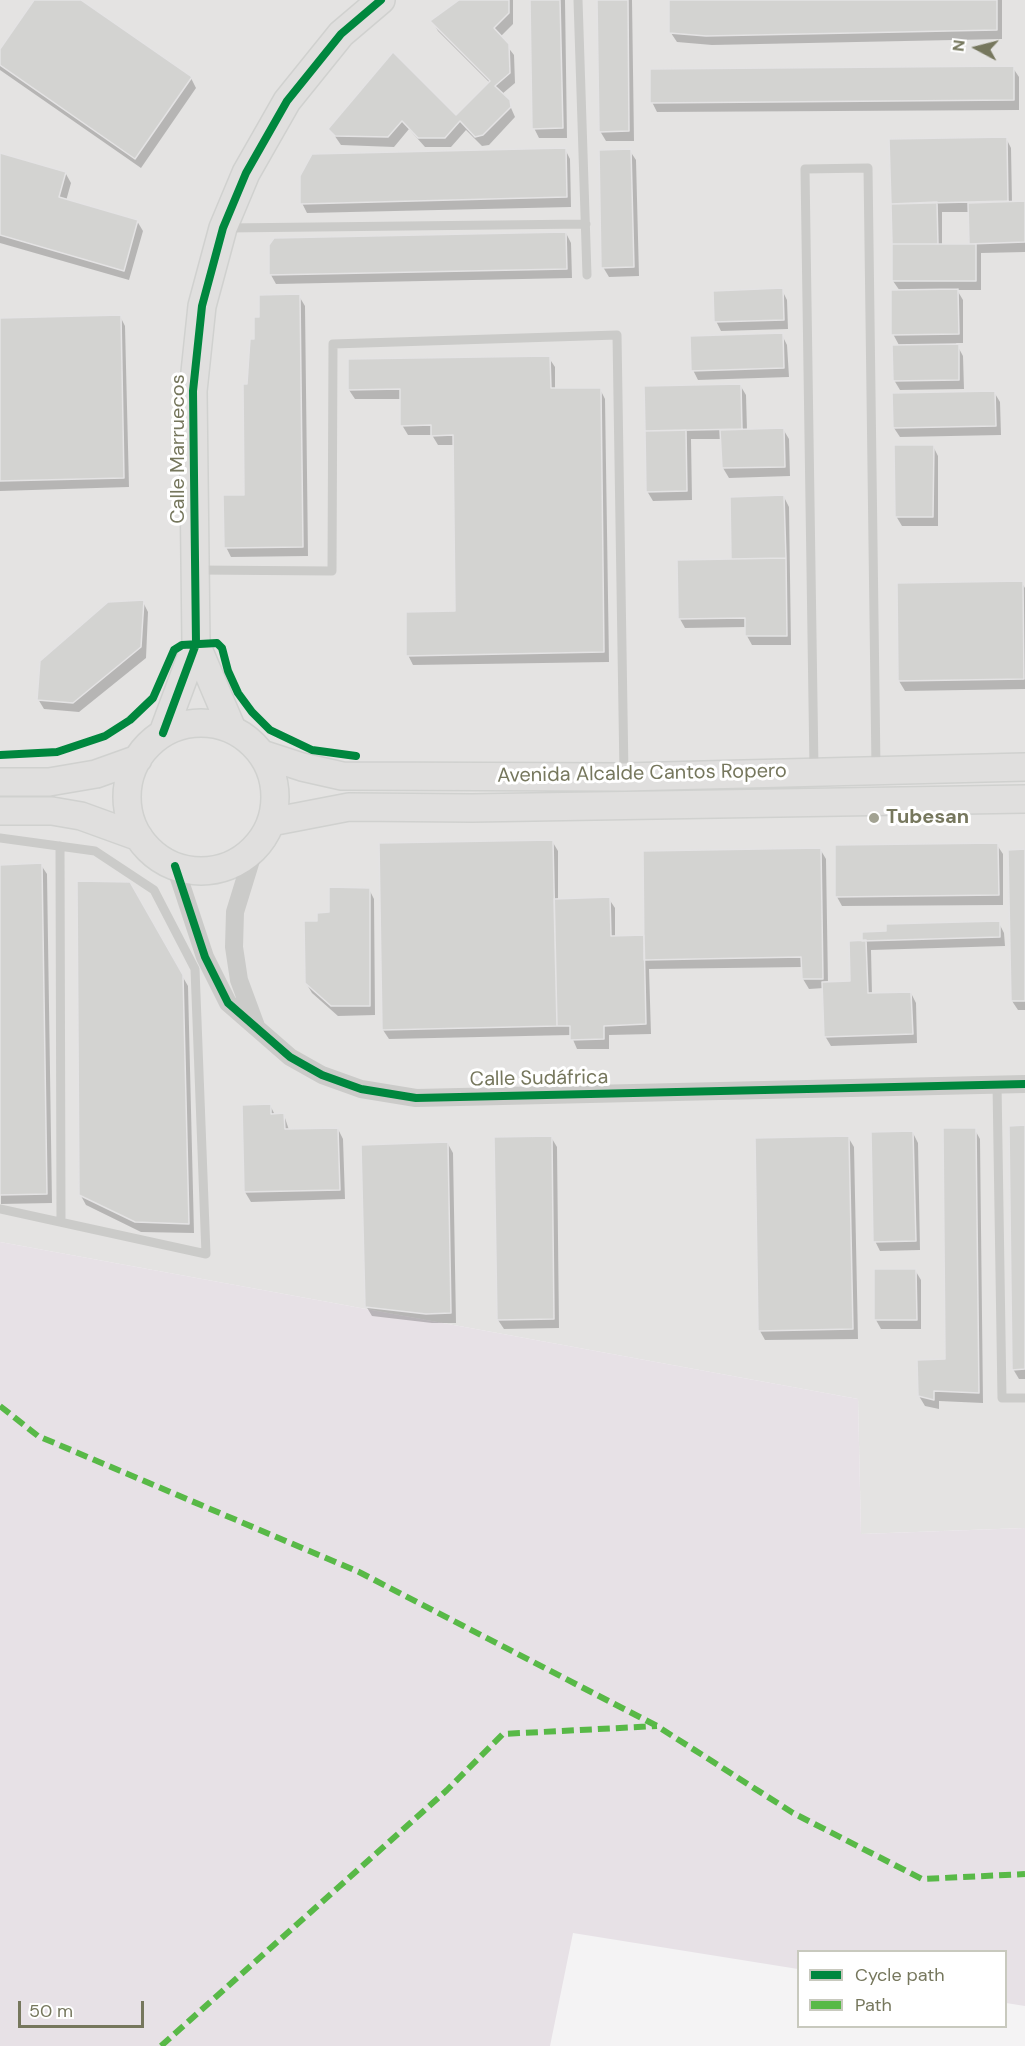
<!DOCTYPE html>
<html>
<head>
<meta charset="utf-8">
<style>
	body { margin:0 }
	#map { position:relative; width:1025px; height:2046px; overflow:hidden; background:#f4f3f4; font-family:"DM Sans",sans-serif }
	canvas { display:block }
	.legend { position:absolute; left:797px; top:1950px; width:210px; height:78px; box-sizing:border-box; background:#fff; border:2px solid #c8c9be; margin:0; padding:8px 10px; list-style:none; font-size:18px; color:#76775d }
	.legend li { display:flex; align-items:center; gap:12px; height:30px }
	.legend b { width:30px; border:2px solid #c8c9be }
	.north { position:absolute; left:947px; top:18px; width:60px; height:60px; -webkit-text-stroke:4px #fff; paint-order:stroke; rotate:277deg; font-size:16px; font-weight:700; line-height:24px; text-align:center; color:#76775d }
	.north::after { content:''; display:block; margin:auto; width:21px; height:27px; background:#76775d; clip-path:polygon(50% 0,100% 100%,50% 72%,0 100%) }
	.scale { position:absolute; left:18px; top:2001px; width:126px; height:27px; box-sizing:border-box; border:3px solid #76775d; border-top:0; padding-left:8px; font-size:18px; line-height:21px; white-space:nowrap; color:#76775d; -webkit-text-stroke:4px #fff; paint-order:stroke }
</style>
</head>
<body>
<div id="map">
<canvas width="1025" height="2046"></canvas>
<ul class="legend">
<li><b style="height:8px;background:#00873e"></b>Cycle path</li>
<li><b style="height:8px;background:#58b947"></b>Path</li>
</ul>
<div class="north">N</div>
<div class="scale">50 m</div>
</div>
<script>
const g = document.querySelector('canvas').getContext('2d');
g.lineJoin = 'round';
function paint(path, color) { g.fillStyle = color; g.fill(path, 'evenodd'); }
const shape = rows => new Path2D(rows.map(r => 'M' + r).join(''));
function strokePath(path, color, width, dash) { g.strokeStyle = color; g.lineWidth = width; g.lineCap = dash ? 'butt' : 'round'; g.setLineDash(dash || []); g.stroke(path); }
function label(font, color, halo, rows, align = 'center') {
  g.font = font + ' "DM Sans",sans-serif'; g.lineWidth = 6; g.setLineDash([]); g.textBaseline = 'middle'; g.strokeStyle = halo; g.fillStyle = color; for (const [text, x, y, turn = 0] of rows) {
    g.save(); g.translate(x, y); g.rotate((+turn || 0) * Math.PI / 180); g.textAlign = isNaN(turn) ? turn : align; if (halo) g.strokeText(text, 0, 0); g.fillText(text, 0, 0); g.restore();
  }
}
paint(shape([
	[0,0,1025,0,1025,1528,861,1534,858,1399,0,1242]
]), '#e4e3e2');
paint(shape([
	[0,1242,858,1399,861,1534,1025,1528,1025,2006,1006,2003,1006,1952,798,1952,798,1969,573,1933,550,2046,0,2046]
]), '#e7e1e6');
paint(shape([
	[36,0,78,0,191,78,196,88,141,168,0,70,0,52],
	[464,0,513,0,513,24,500,37,514,55,515,83,502,94,508,101,515,117,489,145,482,146,466,130,451,147,425,147,409,129,394,147,341,145,330,129,393,55,456,117,490,83,438,31,432,21],
	[531,0,565,0,567,138,539,138,534,128],
	[599,0,632,0,634,141,606,141,600,131],
	[671,0,1002,0,1002,39,712,45,677,42,671,33],
	[1013,68,1019,77,1019,110,657,112,652,102],
	[1006,138,1011,148,1012,203,1025,203,1025,252,981,253,981,290,957,290,963,300,963,343,956,343,963,356,964,389,900,390,894,380,900,347,893,334,900,291,893,281,891,140],
	[942,212,970,212,971,245,942,246],
	[565,149,570,159,571,207,307,213,302,203],
	[630,151,636,160,639,276,609,277,603,267],
	[0,155,66,174,71,183,66,201,137,221,143,231,129,280,0,243],
	[566,233,571,243,572,278,276,284,271,275],
	[782,290,787,300,788,329,721,331,716,321],
	[299,296,305,306,308,556,231,557,226,547,246,496,248,386,261,318],
	[120,316,125,326,129,487,0,491,0,319],
	[782,335,787,345,789,377,698,380,693,370],
	[549,358,555,367,555,390,600,389,605,399,609,662,413,665,408,655,457,612,454,445,438,445,432,435,408,435,402,425,402,399,355,399,349,390],
	[740,385,746,395,747,430,783,429,789,439,790,476,729,478,723,468,722,439,691,439,692,500,653,501,647,491,646,388],
	[994,392,1000,402,1001,435,900,437,894,428],
	[933,446,938,456,938,526,902,526,896,516],
	[784,497,789,507,791,645,752,645,747,636,747,627,685,628,680,619,733,561,731,498],
	[1022,583,1025,588,1025,689,905,691,899,681,898,585],
	[143,602,148,612,146,658,79,712,44,709,38,699],
	[552,841,558,851,558,900,609,899,615,908,615,937,646,936,820,849,826,859,828,984,851,983,863,942,863,934,999,923,1004,933,1005,946,871,950,872,995,911,993,916,1003,917,1043,831,1046,825,1036,824,988,809,989,803,979,803,967,649,969,651,1034,609,1035,609,1049,577,1049,571,1035,389,1039,383,1030],
	[997,845,1003,854,1003,905,842,906,837,897],
	[1025,851,1025,1010,1018,1010,1012,1001],
	[41,865,47,874,52,1203,1,1204,0,866],
	[129,884,188,986,194,1233,141,1232,86,1205,80,1194],
	[369,889,374,899,375,1015,338,1016,312,993,306,983,318,922],
	[270,1105,275,1115,284,1115,289,1130,338,1129,343,1139,345,1199,251,1202,245,1192,243,1106],
	[1025,1127,1025,1379,1019,1379,1013,1369],
	[975,1130,980,1139,983,1403,939,1401,939,1409,925,1406,919,1396,946,1361],
	[913,1133,918,1143,920,1250,880,1251,875,1241],
	[551,1137,557,1147,559,1328,504,1329,498,1320],
	[848,1137,854,1147,858,1339,765,1340,760,1331],
	[448,1144,453,1153,456,1323,432,1323,372,1316,366,1306],
	[915,1270,921,1280,921,1329,881,1329,876,1320]
]), '#0003');
const building = shape([
	[34,0,81,0,192,77,135,159,0,65,0,49,34,0],
	[459,0,509,0,509,13,494,28,509,44,510,73,495,86,510,100,511,107,483,135,475,137,460,121,445,138,418,138,402,121,388,137,335,136,328,129,393,52,456,115,490,81,430,21,459,0],
	[530,0,560,0,563,128,532,129,530,0],
	[597,0,628,0,629,131,599,132,597,0],
	[669,0,997,0,997,30,706,36,669,33,669,0],
	[1014,66,1014,100,650,103,650,69,1014,66],
	[1007,137,1008,201,891,204,889,139,1007,137],
	[566,148,567,197,300,204,300,176,312,154,566,148],
	[631,149,634,267,601,268,599,150,631,149],
	[0,153,66,172,59,197,138,220,124,271,0,235,0,153],
	[1025,201,1025,242,969,244,968,203,1025,201],
	[937,202,938,244,892,244,891,204,937,202],
	[566,232,567,269,269,275,269,245,274,238,566,232],
	[892,244,976,244,976,281,892,281,892,244],
	[783,288,784,320,714,322,713,291,783,288],
	[958,289,959,334,891,335,891,290,958,289],
	[300,294,303,547,224,548,223,495,244,495,243,384,247,384,250,339,254,339,254,317,259,317,259,295,300,294],
	[121,315,124,478,0,481,0,318,121,315],
	[783,333,784,368,691,371,690,336,783,333],
	[959,344,959,380,893,381,892,345,959,344],
	[550,356,551,388,601,388,604,652,406,656,406,612,455,611,453,435,431,436,431,425,400,426,400,389,348,390,348,359,550,356],
	[741,384,742,429,645,431,644,386,741,384],
	[995,391,996,426,893,428,892,393,995,391],
	[784,428,785,467,722,468,720,430,784,428],
	[686,430,687,491,646,492,645,431,686,430],
	[894,445,934,445,933,517,895,517,894,445],
	[784,495,786,558,731,559,730,497,784,495],
	[786,558,787,636,745,636,745,618,678,619,677,560,786,558],
	[1023,581,1024,679,898,681,897,583,1023,581],
	[144,600,141,647,73,703,37,700,40,661,108,602,144,600],
	[553,840,557,1026,382,1030,379,843,553,840],
	[998,843,999,895,835,897,835,845,998,843],
	[821,848,823,979,802,979,801,957,644,960,643,851,821,848],
	[1025,849,1025,1001,1011,1001,1008,850,1025,849],
	[42,863,47,1194,0,1195,0,865,42,863],
	[77,881,130,882,183,975,189,1224,135,1222,79,1195,77,881],
	[329,887,370,888,370,1006,331,1006,305,983,304,921,317,921,317,913,329,912,329,887],
	[610,897,611,936,644,935,646,1024,604,1026,604,1039,570,1040,570,1026,557,1026,554,899,610,897],
	[1000,921,1000,937,862,941,862,932,886,931,886,924,1000,921],
	[866,940,868,993,911,992,913,1034,824,1037,822,982,850,981,849,941,866,940],
	[271,1104,271,1114,284,1113,285,1129,338,1128,340,1190,244,1192,242,1105,271,1104],
	[1025,1125,1025,1369,1012,1370,1009,1126,1025,1125],
	[943,1128,976,1128,979,1393,934,1391,934,1400,918,1396,917,1360,945,1359,943,1128],
	[913,1131,916,1241,873,1242,871,1132,913,1131],
	[552,1136,554,1319,497,1320,494,1137,552,1136],
	[849,1136,853,1329,758,1331,755,1138,849,1136],
	[448,1142,451,1313,426,1314,365,1307,361,1145,448,1142],
	[874,1269,916,1269,917,1320,874,1320,874,1269]
]);
paint(building, '#d3d3d1');
strokePath(building, '#e4e3e4', 1.5);
const secondary = shape([
	[196,644,232,729],
	'127 797a74 74 0 1 1 148 0a74 74 0 1 1-148 0Z',
	[163,733,196,644,193,391,202,306,223,228,246,173,287,101,341,34,381,0],
	[262,754,302,767,342,776,624,777,1025,767],
	[0,782,49,782,96,774,138,759],
	[0,811,52,811,81,816,139,837],
	[271,822,349,807,472,808,1025,799]
]);
strokePath(secondary, '#d0d1cf', 30);
strokePath(shape([
	[578,0,587,275],
	[226,228,586,224],
	[197,570,332,571,333,344,617,335,624,774],
	[814,769,805,169,868,168,876,768],
	[0,838,95,851,154,890,195,969,206,1254,0,1209],
	[60,846,61,1222],
	[997,1084,1002,1398,1025,1398]
]), '#cbcbc9', 9);
strokePath(shape([
	[255,847,235,912,234,947,239,980,256,1026],
	[175,866,205,957,228,1003,290,1057,322,1075,361,1089,416,1098,1025,1084]
]), '#cbcbc9', 18);
strokePath(secondary, '#e0dfde', 27);
strokePath(shape([
	[0,1406,38,1436,359,1572,657,1726,793,1813,922,1879,1025,1874],
	[161,2046,447,1790,503,1734,657,1726]
]), '#58b947', 6, [12, 6]);
strokePath(shape([
	[163,733,196,644,193,391,202,306,223,228,246,173,287,101,341,34,381,0],
	[0,755,57,752,105,736,130,720,153,698,174,650,182,645,217,643,222,648,228,671,238,693,252,712,270,730,312,750,356,756],
	[175,866,205,957,228,1003,290,1057,322,1075,361,1089,416,1098,1025,1084]
]), '#00873e', 8);
for (const [x, y, r, color] of [
	[874,818,6,"#a2a292"]
]) { const dot = new Path2D(); dot.arc(x, y, r, 0, 2 * Math.PI); g.fillStyle = color; g.fill(dot); strokePath(dot, '#fff', 2); }
label('20px', '#76775d', '#fff', [
	["Calle Marruecos",179,449,-90],
	["Avenida Alcalde Cantos Ropero",642,774,-1],
	["Calle Sudáfrica",539,1079,-1]
]);
label('bold 20px', '#76775d', '#fff', [
	["Tubesan",886,818]
], 'left');
</script>
</body>
</html>
